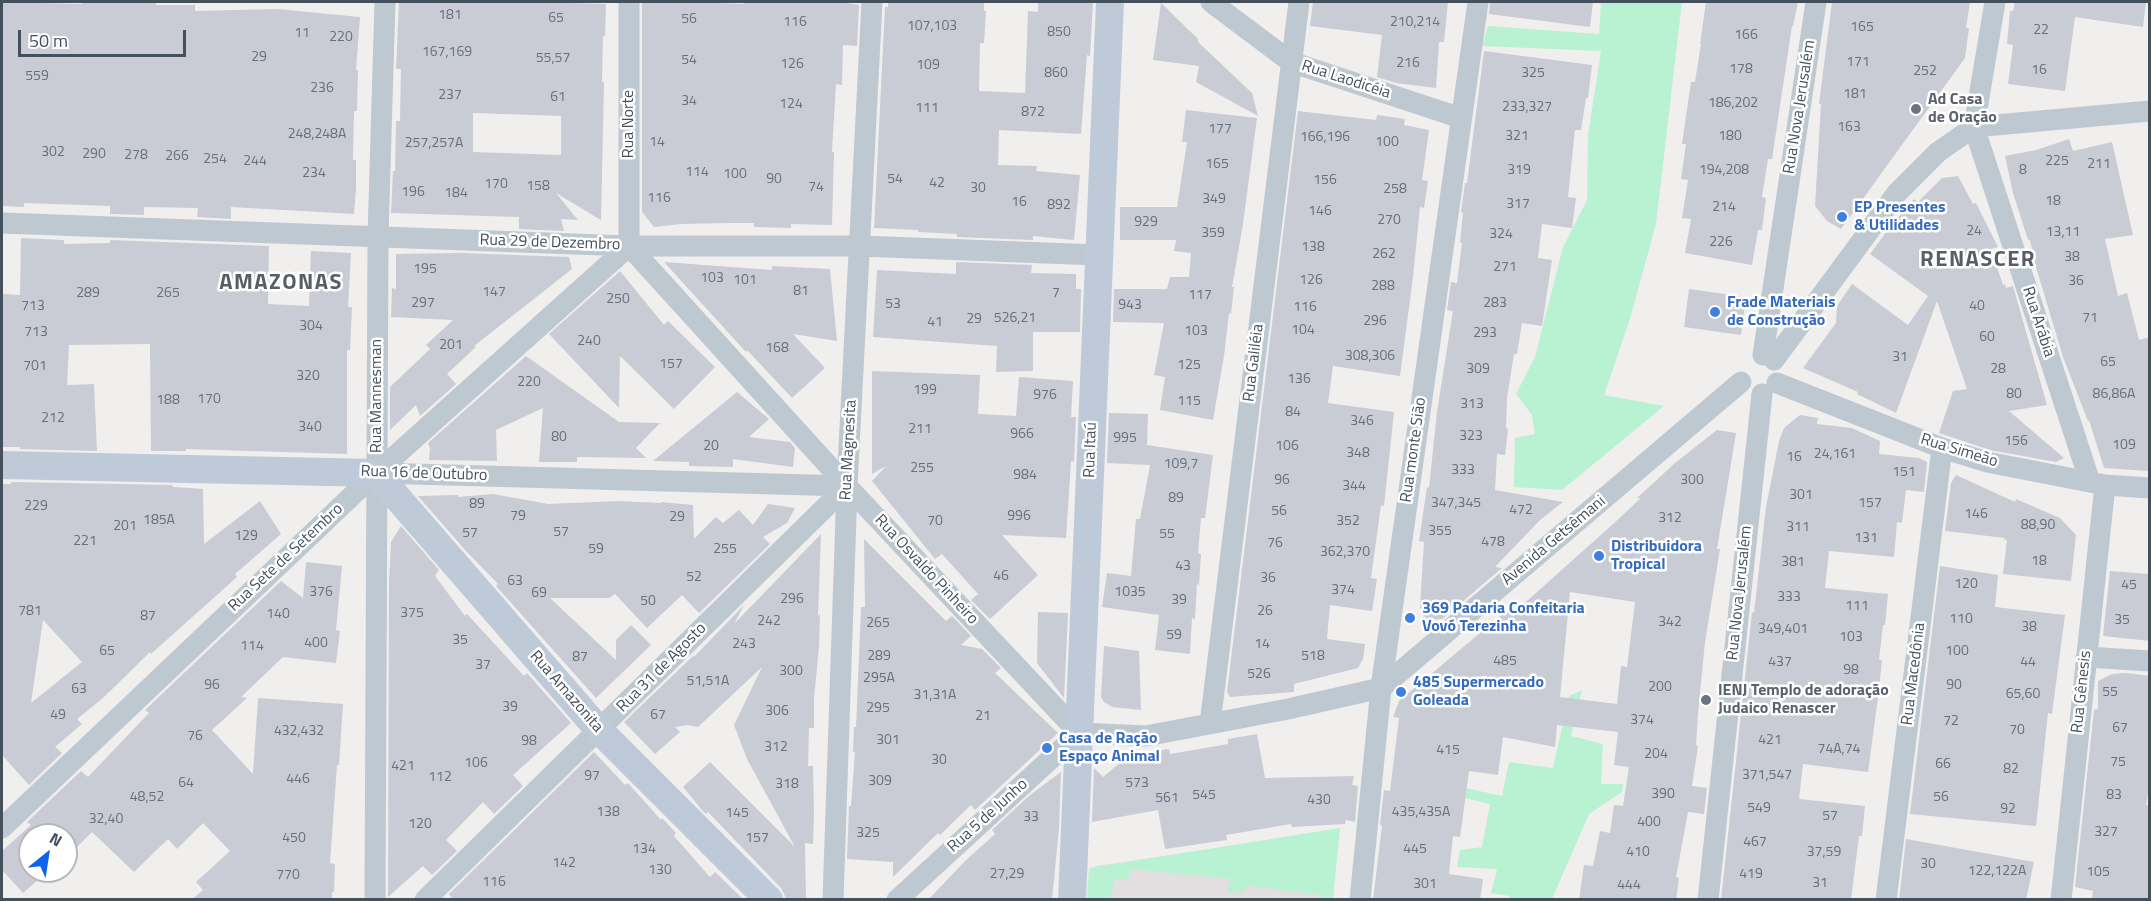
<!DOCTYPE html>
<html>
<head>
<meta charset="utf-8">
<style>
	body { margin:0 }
	#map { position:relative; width:2151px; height:901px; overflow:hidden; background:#f1eeee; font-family:"Titillium Web",sans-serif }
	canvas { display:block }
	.frame { position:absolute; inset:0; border:3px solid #45505d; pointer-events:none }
	.north { position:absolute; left:18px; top:823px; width:60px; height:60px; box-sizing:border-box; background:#fff; border:2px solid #b5b9be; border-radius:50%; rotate:30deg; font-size:16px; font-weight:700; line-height:24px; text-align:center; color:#45505d }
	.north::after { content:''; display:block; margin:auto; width:21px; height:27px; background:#0c63ed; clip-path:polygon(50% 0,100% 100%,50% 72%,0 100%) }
	.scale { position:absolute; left:18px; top:30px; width:168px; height:27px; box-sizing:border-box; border:3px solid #45505d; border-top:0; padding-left:8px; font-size:18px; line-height:21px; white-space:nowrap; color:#45505d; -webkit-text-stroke:4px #fff; paint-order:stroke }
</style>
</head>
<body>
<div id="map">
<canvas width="2151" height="901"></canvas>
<div class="frame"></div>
<div class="north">N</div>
<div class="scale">50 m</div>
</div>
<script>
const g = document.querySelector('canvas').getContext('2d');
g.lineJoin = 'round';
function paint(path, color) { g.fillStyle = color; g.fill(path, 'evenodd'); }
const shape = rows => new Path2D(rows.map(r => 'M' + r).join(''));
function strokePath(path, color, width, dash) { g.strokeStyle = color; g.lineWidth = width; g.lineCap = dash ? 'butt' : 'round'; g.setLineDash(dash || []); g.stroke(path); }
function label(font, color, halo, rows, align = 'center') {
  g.font = font + ' "Titillium Web",sans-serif'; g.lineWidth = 5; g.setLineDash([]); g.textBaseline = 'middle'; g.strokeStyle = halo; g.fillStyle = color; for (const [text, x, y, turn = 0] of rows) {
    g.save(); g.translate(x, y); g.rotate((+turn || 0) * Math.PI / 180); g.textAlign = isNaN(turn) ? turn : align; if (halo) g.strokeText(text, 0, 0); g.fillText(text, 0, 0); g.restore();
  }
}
paint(shape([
	[1339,831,1331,899,1093,900,1095,866]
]), '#e2dfe0');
paint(shape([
	[1601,2,1682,2,1656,224,1629,322,1604,395,1664,406,1562,490,1514,487,1515,438,1535,434,1532,415,1516,394,1535,357,1563,247,1587,200,1588,135,1601,51,1482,46,1488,26,1599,34],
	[1582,690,1571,736,1603,744,1601,784,1623,784,1622,792,1589,814,1552,899,1509,900,1509,896,1491,893,1497,869,1457,867,1460,850,1482,847,1490,804,1392,781,1393,772,1502,796,1509,762,1553,768,1569,696],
	[1340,828,1333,899,1321,899,1321,895,1248,886,1241,892,1227,891,1231,879,1131,869,1128,880,1114,879,1111,899,1087,899,1089,868]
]), '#b9f2d2');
paint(shape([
	[2,2,82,4,82,2,156,2,156,5,195,5,195,11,277,9,360,17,356,70,358,70,357,111,354,111,353,160,356,160,356,188,354,214,231,207,231,219,197,217,198,208,144,207,144,215,110,214,110,206,24,203,24,207,2,206],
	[399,2,531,2,606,4,605,36,603,36,602,82,604,82,601,220,556,193,578,220,561,219,564,231,519,229,519,217,391,213,393,171,395,171,396,121,400,121,401,69,396,69],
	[473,113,561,116,561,155,473,152],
	[642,2,694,2,744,4,744,2,848,2,847,3,859,5,857,46,843,45,842,85,836,84,832,152,834,152,832,225,791,224,791,228,754,227,754,223,727,223,681,224,654,227,642,212],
	[888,2,984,2,984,11,986,11,984,43,980,43,979,91,1025,93,1028,11,1038,12,1038,2,1093,2,1090,56,1087,55,1081,134,999,130,998,165,1037,166,1036,171,1080,175,1074,240,1033,236,1033,240,957,237,957,234,918,232,918,230,874,228,885,7,888,7],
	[1313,2,1448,2,1444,42,1439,42,1436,88,1396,83,1377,77,1382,35,1310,26],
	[1490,2,1593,2,1590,27,1489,14],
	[1706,2,1798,2,1793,26,1792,26,1772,159,1768,159,1762,197,1766,198,1762,230,1758,230,1752,265,1685,253,1691,219,1682,218,1688,180,1681,179,1686,144,1682,144,1691,82,1695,82,1701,44,1700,44],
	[1832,2,1970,2,1966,28,1969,28,1965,58,1841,229,1827,221,1815,206,1821,104,1819,104],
	[2015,2,2146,2,2143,27,2075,17,2065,91,2008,84,2013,45,2007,44,2010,11,2013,11],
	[1161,3,1198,39,1198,42,1252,93,1258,116,1196,82,1199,66,1153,60],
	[1484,51,1592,65,1588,98,1586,98,1581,130,1575,130,1568,197,1576,198,1572,228,1542,224,1538,258,1552,260,1542,326,1522,323,1517,354,1514,354,1507,398,1506,428,1508,429,1505,455,1497,454,1495,490,1563,502,1540,520,1495,567,1502,568,1442,619,1426,620,1420,607,1424,542,1419,541,1427,487,1429,488,1437,412,1453,311,1447,310,1451,282,1457,283,1462,243,1460,243,1463,213,1461,212,1465,183,1467,183],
	[1186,110,1257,118,1243,224,1232,287,1234,287,1231,314,1229,313,1224,356,1213,420,1160,410,1165,377,1154,375,1164,323,1113,322,1114,289,1167,289,1170,277,1189,277,1191,253,1174,251,1176,240,1120,240,1120,207,1177,207,1187,142,1182,142],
	[1298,111,1376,120,1377,115,1405,119,1404,125,1429,130,1422,180,1428,181,1424,208,1420,207,1413,277,1400,376,1333,366,1328,403,1394,412,1384,506,1381,505,1371,578,1377,579,1372,611,1330,605,1327,639,1365,644,1363,659,1358,668,1294,684,1294,692,1230,697,1227,692],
	[2069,139,2073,151,2112,142,2133,235,2105,239,2118,296,2127,293,2139,340,2150,337,2150,471,2104,468,2089,420,2088,421,2063,357,2036,267,2030,240,2028,240,2013,193,2005,156,2036,150],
	[1958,176,1973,204,1976,203,1998,247,1991,249,2003,285,2005,284,2006,288,2013,286,2047,405,2009,411,2064,458,2056,462,1990,450,1939,433,1953,391,1967,389,1937,301,1896,413,1857,394,1858,392,1803,368,1836,323,1837,306,1852,284,1908,325,1928,296,1870,254,1890,227,1914,199,1918,202,1942,178],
	[21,238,64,240,64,244,110,243,110,240,269,246,268,304,309,306,311,251,351,253,348,307,352,307,350,350,347,350,347,454,186,449,186,451,151,451,150,344,69,345,67,385,94,384,97,451,20,449,20,447,2,447,2,294,20,295],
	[461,253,569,257,572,269,474,346,476,347,447,374,456,384,420,416,416,405,390,430,390,387,430,349,426,345,453,320,391,317,392,288,396,289,396,254],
	[664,262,772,270,772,266,830,269,837,341,793,334,825,368,792,398,747,350,746,352],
	[956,262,1032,265,1031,273,1076,274,1076,289,1081,289,1080,332,1033,332,1033,371,996,372,997,346,873,337,877,270,956,274],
	[620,271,664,325,668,321,715,367,674,409,620,356,619,408,549,334],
	[1689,289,1746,297,1741,335,1684,327],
	[526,356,619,422,660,423,636,448,646,458,577,457,577,462,539,462,543,408,496,430,497,461,429,460,430,448,428,443],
	[872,371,980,375,978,414,1016,416,1019,377,1073,381,1071,417,1076,417,1074,462,1071,461,1066,538,1002,535,1038,575,990,619,971,600,978,594,942,554,935,559,872,481,886,466,872,474],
	[737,392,769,419,749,437,790,442,795,448,793,467,733,459,733,467,689,466,689,462,653,461],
	[1109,413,1148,414,1147,445,1213,455,1205,518,1201,518,1198,553,1201,554,1199,585,1197,584,1195,619,1192,618,1190,654,1155,650,1159,615,1102,607,1107,573,1131,576,1136,519,1140,519,1150,465,1107,463],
	[1800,415,1818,418,1817,424,1852,428,1880,441,1879,454,1919,458,1927,462,1924,492,1906,490,1902,523,1897,522,1894,557,1829,551,1825,588,1888,594,1885,625,1883,625,1879,660,1882,660,1879,690,1868,772,1803,764,1799,799,1865,806,1862,836,1859,836,1851,900,1721,900,1752,612,1754,613,1766,507,1779,441,1784,428],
	[1717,430,1736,433,1717,549,1720,549,1705,642,1698,713,1696,745,1698,746,1692,786,1707,788,1704,814,1688,812,1676,877,1679,878,1676,900,1579,900,1584,865,1593,866,1600,831,1610,833,1614,805,1623,806,1629,767,1614,765,1618,732,1557,725,1555,747,1503,737,1498,775,1469,771,1460,837,1453,836,1449,874,1483,879,1480,900,1373,900,1382,826,1380,825,1384,790,1390,791,1399,718,1393,717,1399,701,1511,607,1518,609,1612,525,1641,498,1637,498,1675,463],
	[1570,592,1635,602,1627,667,1621,666,1617,704,1560,697],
	[1956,475,2015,502,2016,499,2060,518,2076,535,2071,581,2003,574,2007,540,2004,540,2005,538,1945,531,1951,483],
	[11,482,172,485,173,487,203,489,204,544,260,501,281,534,235,574,237,577,151,654,150,652,103,698,77,719,82,724,55,747,62,753,29,785,2,755,2,484,11,484],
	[43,620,82,662,31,703],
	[493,494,548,504,618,501,661,503,661,502,693,505,694,539,716,517,723,523,739,510,753,525,768,504,795,508,787,523,763,537,770,544,699,613,682,595,647,628,615,594,609,598,550,598,616,660,616,640,631,625,651,645,596,698,496,586,498,584,466,551,418,496,458,495,458,497],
	[401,526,439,570,435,576,465,616,467,614,524,676,527,673,571,723,513,775,523,786,494,814,483,802,446,840,457,851,432,875,423,866,388,897,389,582,391,542],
	[821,534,818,616,820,614,819,646,814,699,814,728,809,728,808,766,813,766,814,813,813,844,805,843,806,900,787,900,781,888,708,812,706,814,702,810,683,787,710,762,795,847,747,759,734,725,762,667,698,727,688,725,675,727,680,732,655,754,624,722,693,656,694,657,744,605,734,624],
	[864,539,946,621,952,616,971,636,961,645,982,649,1001,668,995,673,1058,733,975,810,971,805,940,835,938,833,893,877,893,862,847,859,849,806,851,806,855,752,853,752,854,727,856,727,861,607,865,607],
	[306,562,342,566,336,630,340,631,336,663,283,657,241,697,247,698,212,730,253,774,258,698,343,704,339,765,337,765,330,863,335,864,334,892,332,892,332,900,191,900,203,890,196,882,230,851,203,823,177,849,168,839,134,872,92,832,66,858,66,835,30,835,30,871,48,871,23,893,2,870,2,851,31,825,27,822,81,771,88,777,149,713,145,710,281,581,303,598],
	[1940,566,1998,575,1995,607,2065,615,2052,714,2048,713,2036,826,1910,814],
	[2110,571,2150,574,2150,641,2103,636],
	[1038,612,1068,613,1064,698,1037,663],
	[1104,646,1139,651,1141,710,1112,707,1104,702,1101,697],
	[2126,673,2150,676,2150,781,2146,805,2150,805,2150,900,2092,900,2093,891,2075,887,2094,710,2098,709,2098,681,2112,674],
	[1257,734,1265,778,1354,776,1352,785,1358,786,1355,822,1346,820,1345,824,1292,827,1291,824,1226,835,1227,840,1165,849,1158,810,1092,822,1094,768,1103,777,1122,761,1121,756,1169,749,1170,754,1228,744,1228,739],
	[594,752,625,785,628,783,661,820,662,818,676,833,674,836,710,877,715,872,744,900,453,900,449,894],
	[1061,772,1059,828,1052,900,928,900,965,861,995,834,992,830,1030,795],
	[1906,839,2034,862,2026,900,1899,900]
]), '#c9ccd4');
strokePath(shape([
	[1211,2,1291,62,1461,118],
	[1995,2,1974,127,2090,482],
	[2,223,629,246,860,246,1099,255],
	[629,246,847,486,1079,733],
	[629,246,629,2],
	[1763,355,1816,2],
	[1774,360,1897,193,1938,152,1974,127,2150,111],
	[1777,383,1942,448,1987,462,2105,485,2150,488],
	[376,473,847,486],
	[2086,657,2150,661],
	[1210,724,1299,2],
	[1079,733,1146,736,1288,709,1381,688,1741,382],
	[2,828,376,473,629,246],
	[375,900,378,236,385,2],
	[425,900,847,486],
	[833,900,847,486,872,2],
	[897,900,1079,733],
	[1360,900,1381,688,1478,2],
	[1708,900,1762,394],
	[1886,900,1942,448],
	[2061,900,2105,485]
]), '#bdc8d1', 21);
strokePath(shape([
	[2,465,376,473,599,730,769,900],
	[1072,900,1110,2]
]), '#bfcad9', 28);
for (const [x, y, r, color] of [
	[1916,109,6,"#6b7280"],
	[1842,217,6,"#3f7fe0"],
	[1715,312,6,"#3f7fe0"],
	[1599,556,6,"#3f7fe0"],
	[1410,618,6,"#3f7fe0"],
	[1401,692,6,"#3f7fe0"],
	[1706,700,6,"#6b7280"],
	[1047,748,6,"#3f7fe0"]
]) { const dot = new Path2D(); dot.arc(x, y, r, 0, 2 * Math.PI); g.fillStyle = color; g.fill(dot); strokePath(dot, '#fff', 2); }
label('14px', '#666f7b', null, [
	["181",450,16],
	["65",556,19],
	["56",689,20],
	["116",795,23],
	["210,214",1415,23],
	["107,103",932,27],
	["165",1862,28],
	["22",2041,31],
	["850",1059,33],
	["11",302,34],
	["166",1746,36],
	["220",341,38],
	["167,169",447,53],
	["29",259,58],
	["55,57",553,59],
	["54",689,61],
	["171",1858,63],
	["216",1408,64],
	["126",792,65],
	["109",928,66],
	["178",1741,70],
	["16",2039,71],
	["252",1925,72],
	["860",1056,74],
	["325",1533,74],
	["559",37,77],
	["236",322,89],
	["181",1855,95],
	["237",450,96],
	["61",558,98],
	["34",689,102],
	["186,202",1733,104],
	["124",791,105],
	["233,327",1527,108],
	["111",927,109],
	["872",1033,113],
	["163",1849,128],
	["177",1220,130],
	["248,248A",317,135],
	["321",1517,137],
	["180",1730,137],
	["166,196",1325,138],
	["14",657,143],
	["100",1387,143],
	["257,257A",434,144],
	["302",53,153],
	["290",94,155],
	["278",136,156],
	["266",177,157],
	["254",215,160],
	["244",255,162],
	["225",2057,162],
	["165",1217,165],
	["211",2099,165],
	["319",1519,171],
	["194,208",1724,171],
	["8",2023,171],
	["114",697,173],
	["234",314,174],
	["100",735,175],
	["90",774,180],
	["54",895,180],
	["156",1325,181],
	["42",937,184],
	["170",496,185],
	["158",538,187],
	["74",816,188],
	["30",978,189],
	["258",1395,190],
	["196",413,193],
	["184",456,194],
	["116",659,199],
	["349",1214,200],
	["18",2053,202],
	["16",1019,203],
	["317",1518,205],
	["892",1059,206],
	["214",1724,208],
	["146",1320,212],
	["270",1389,221],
	["929",1146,223],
	["24",1974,232],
	["13,11",2063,233],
	["359",1213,234],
	["324",1501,235],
	["226",1721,243],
	["138",1313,248],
	["262",1384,255],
	["38",2072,258],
	["271",1505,268],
	["195",425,270],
	["103",712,279],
	["101",745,281],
	["126",1311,281],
	["36",2076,282],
	["288",1383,287],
	["81",801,292],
	["147",494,293],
	["289",88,294],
	["265",168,294],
	["7",1056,294],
	["117",1200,296],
	["250",618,300],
	["297",423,304],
	["283",1495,304],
	["53",893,305],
	["943",1130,306],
	["713",33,307],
	["40",1977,307],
	["116",1305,308],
	["526,21",1015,319],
	["71",2090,319],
	["29",974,320],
	["296",1375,322],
	["41",935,323],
	["304",311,327],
	["104",1303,331],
	["103",1196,332],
	["713",36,333],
	["293",1485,334],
	["60",1987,338],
	["240",589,342],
	["201",451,346],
	["168",777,349],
	["308,306",1370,357],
	["31",1900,358],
	["65",2108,363],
	["157",671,365],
	["125",1189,366],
	["701",35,367],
	["309",1478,370],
	["28",1998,370],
	["320",308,377],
	["136",1299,380],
	["220",529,383],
	["199",925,391],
	["80",2014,395],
	["86,86A",2114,395],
	["976",1045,396],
	["170",209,400],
	["188",168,401],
	["115",1189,402],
	["313",1472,405],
	["84",1293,413],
	["212",53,419],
	["346",1362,422],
	["340",310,428],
	["211",920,430],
	["966",1022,435],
	["323",1471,437],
	["80",559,438],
	["995",1125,439],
	["156",2016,442],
	["109",2124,446],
	["20",711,447],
	["106",1287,447],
	["348",1358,454],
	["24,161",1835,455],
	["16",1794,458],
	["109,7",1181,465],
	["255",922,469],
	["333",1463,471],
	["151",1904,473],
	["984",1025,476],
	["96",1282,481],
	["300",1692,481],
	["344",1354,487],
	["301",1801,496],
	["89",1176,499],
	["347,345",1456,504],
	["157",1870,504],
	["89",477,505],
	["229",36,507],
	["472",1521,511],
	["56",1279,512],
	["146",1976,515],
	["79",518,517],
	["996",1019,517],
	["29",677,518],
	["312",1670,519],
	["185A",159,521],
	["70",935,522],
	["352",1348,522],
	["88,90",2038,526],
	["201",125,527],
	["311",1798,528],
	["355",1440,532],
	["57",561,533],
	["57",470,534],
	["55",1167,535],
	["129",246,537],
	["131",1866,539],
	["221",85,542],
	["478",1493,543],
	["76",1275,544],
	["59",596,550],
	["255",725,550],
	["362,370",1345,553],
	["18",2039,562],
	["381",1793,563],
	["43",1183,567],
	["46",1001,577],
	["52",694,578],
	["36",1268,579],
	["63",515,582],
	["120",1966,585],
	["45",2129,586],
	["374",1343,591],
	["376",321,593],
	["1035",1130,593],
	["69",539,594],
	["333",1789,598],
	["296",792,600],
	["39",1179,601],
	["50",648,602],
	["111",1857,607],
	["781",30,612],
	["26",1265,612],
	["375",412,614],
	["140",278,615],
	["87",148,617],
	["110",1961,620],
	["35",2122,621],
	["242",769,622],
	["342",1670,623],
	["265",878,624],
	["38",2029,628],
	["349,401",1783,630],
	["59",1174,636],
	["103",1851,638],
	["35",460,641],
	["400",316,644],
	["243",744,645],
	["14",1262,645],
	["114",252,647],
	["65",107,652],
	["100",1957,652],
	["289",879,657],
	["518",1313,657],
	["87",580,658],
	["485",1505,662],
	["437",1780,663],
	["44",2028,663],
	["37",483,666],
	["98",1851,671],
	["300",791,672],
	["526",1259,675],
	["295A",879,679],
	["51,51A",708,682],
	["96",212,686],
	["90",1954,686],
	["200",1660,688],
	["63",79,690],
	["55",2110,693],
	["65,60",2023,695],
	["31,31A",935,696],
	["39",510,708],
	["295",878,709],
	["306",777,712],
	["49",58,716],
	["67",658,716],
	["21",983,717],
	["374",1642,721],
	["72",1951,722],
	["67",2120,729],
	["70",2017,731],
	["432,432",299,732],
	["76",195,737],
	["301",888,741],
	["421",1770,741],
	["98",529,742],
	["312",776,748],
	["74A,74",1839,750],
	["415",1448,751],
	["204",1656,755],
	["30",939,761],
	["75",2118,763],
	["106",476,764],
	["66",1943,765],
	["421",403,767],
	["82",2011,770],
	["371,547",1767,776],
	["97",592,777],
	["112",440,778],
	["446",298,780],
	["309",880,782],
	["64",186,784],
	["573",1137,784],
	["318",787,785],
	["390",1663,795],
	["545",1204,796],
	["83",2114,796],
	["48,52",147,798],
	["56",1941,798],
	["561",1167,799],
	["430",1319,801],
	["549",1759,809],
	["92",2008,810],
	["138",608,813],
	["435,435A",1421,813],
	["145",737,814],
	["57",1830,817],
	["33",1031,818],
	["32,40",106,820],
	["400",1649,823],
	["120",420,825],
	["327",2106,833],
	["325",868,834],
	["450",294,839],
	["157",757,839],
	["467",1755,843],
	["134",644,850],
	["445",1415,850],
	["410",1638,853],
	["37,59",1824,853],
	["142",564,864],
	["30",1928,865],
	["130",660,871],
	["122,122A",1997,872],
	["105",2098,873],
	["27,29",1007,875],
	["419",1751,875],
	["770",288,876],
	["116",494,883],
	["31",1820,884],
	["301",1425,885],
	["444",1629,886]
]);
label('16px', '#45505d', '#fff', [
	["Rua Laodicéia",1346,80,18],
	["Rua Nova Jerusalém",1800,107,-81],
	["Rua Norte",629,124,-90],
	["Rua 29 de Dezembro",550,243,2],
	["Rua Arábia",2038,322,72],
	["Rua Galiléia",1254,363,-83],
	["Rua Mannesman",377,396,-90],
	["Rua Magnesita",849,450,-87],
	["Rua Itaú",1091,450,-88],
	["Rua monte Sião",1414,450,-82],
	["Rua Simeão",1959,451,17],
	["Rua 16 de Outubro",424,474,2],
	["Avenida Getsêmani",1554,541,-40],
	["Rua Sete de Setembro",286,558,-43],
	["Rua Osvaldo Pinheiro",926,570,47],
	["Rua Nova Jerusalém",1740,593,-84],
	["Rua 31 de Agosto",662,668,-45],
	["Rua Macedônia",1914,674,-83],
	["Rua Amazonita",566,692,49],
	["Rua Gênesis",2082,692,-84],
	["Rua 5 de Junho",988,816,-42]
]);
label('bold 16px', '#5b616d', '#fff', [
	["Ad Casa",1928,100],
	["de Oração",1928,118],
	["IENJ Templo de adoração",1718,691],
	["Judaico Renascer",1718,709]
], 'left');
label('bold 16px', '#366cbe', '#fff', [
	["EP Presentes",1854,208],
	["& Utilidades",1854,226],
	["Frade Materiais",1727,303],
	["de Construção",1727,321],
	["Distribuidora",1611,547],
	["Tropical",1611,565],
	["369 Padaria Confeitaria",1422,609],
	["Vovó Terezinha",1422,627],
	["485 Supermercado",1413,683],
	["Goleada",1413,701],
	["Casa de Ração",1059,739],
	["Espaço Animal",1059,757]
], 'left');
g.letterSpacing = '1.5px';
label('bold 22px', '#5a5e64', '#fff', [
	["RENASCER",1978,261],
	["AMAZONAS",281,284]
]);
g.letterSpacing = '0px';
</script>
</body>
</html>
